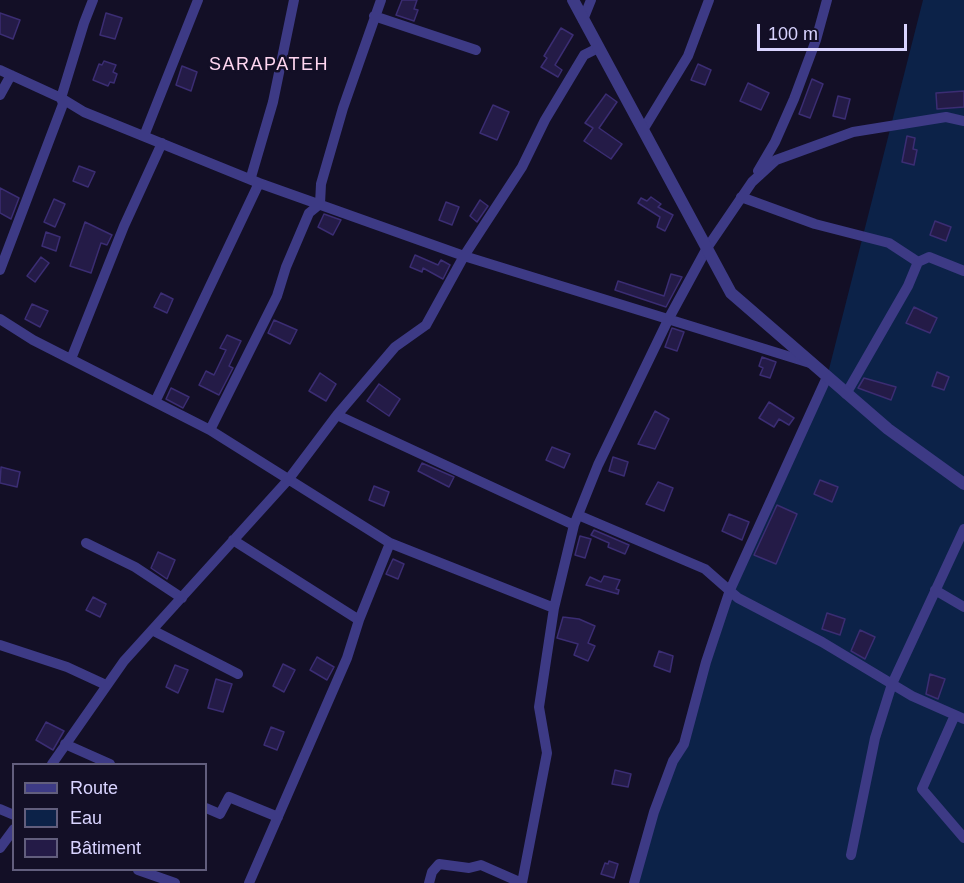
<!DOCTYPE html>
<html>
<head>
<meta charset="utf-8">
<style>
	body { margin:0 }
	#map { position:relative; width:964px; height:883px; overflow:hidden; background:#130f26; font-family:Arial,sans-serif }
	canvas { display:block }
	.legend { position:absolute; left:12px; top:763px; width:195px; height:108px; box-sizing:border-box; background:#130f26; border:2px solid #625e7d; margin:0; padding:8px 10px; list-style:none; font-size:18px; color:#d9d4ff }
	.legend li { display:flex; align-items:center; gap:12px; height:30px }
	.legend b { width:30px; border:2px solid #625e7d }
	.scale { position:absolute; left:757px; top:24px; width:150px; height:27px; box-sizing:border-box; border:3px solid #d9d4ff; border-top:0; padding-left:8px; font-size:18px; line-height:21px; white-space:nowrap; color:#d9d4ff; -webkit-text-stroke:4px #130f26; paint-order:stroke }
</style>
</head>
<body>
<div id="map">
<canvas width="964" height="883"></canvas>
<ul class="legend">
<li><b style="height:8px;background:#3d3a85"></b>Route</li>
<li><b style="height:16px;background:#0c2248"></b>Eau</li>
<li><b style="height:16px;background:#241b47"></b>Bâtiment</li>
</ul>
<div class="scale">100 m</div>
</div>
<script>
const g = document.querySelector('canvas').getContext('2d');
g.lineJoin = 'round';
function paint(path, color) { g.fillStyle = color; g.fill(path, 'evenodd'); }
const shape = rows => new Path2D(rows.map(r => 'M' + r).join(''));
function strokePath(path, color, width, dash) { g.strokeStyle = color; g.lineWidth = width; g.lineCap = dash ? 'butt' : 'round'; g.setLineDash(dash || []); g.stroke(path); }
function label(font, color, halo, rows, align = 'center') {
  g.font = font + ' Arial,sans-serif'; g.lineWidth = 5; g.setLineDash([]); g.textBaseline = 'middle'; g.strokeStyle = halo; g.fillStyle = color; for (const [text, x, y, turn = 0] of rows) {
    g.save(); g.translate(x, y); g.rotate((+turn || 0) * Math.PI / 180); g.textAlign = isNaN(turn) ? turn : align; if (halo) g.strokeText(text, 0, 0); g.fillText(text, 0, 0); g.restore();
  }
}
paint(shape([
	[923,0,964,0,964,883,634,883,730,590,827,377]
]), '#0c2248');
const building = shape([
	[402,0,417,0,414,9,418,10,414,21,396,15,402,0],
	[0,13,20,20,13,39,0,34,0,13],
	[106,13,122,18,115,39,100,35,106,13],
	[561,28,573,35,555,65,562,70,558,77,541,67,547,58,544,56,561,28],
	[104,61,116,65,113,72,117,74,114,83,110,82,108,86,93,80,99,64,102,65,104,61],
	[698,64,711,70,705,85,691,80,698,64],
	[182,66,197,72,191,91,176,85,182,66],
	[812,79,823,84,810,118,799,114,812,79],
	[748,83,769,93,761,110,740,101,748,83],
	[964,91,964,107,937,109,936,93,964,91],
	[606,94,617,102,599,128,622,144,611,159,584,141,593,128,585,123,606,94],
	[838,96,850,99,845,119,833,116,838,96],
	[493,105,509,112,497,140,480,133,493,105],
	[907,136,915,138,913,149,917,150,914,165,902,162,907,136],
	[79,166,95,172,88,187,73,181,79,166],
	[0,188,19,198,11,219,0,213,0,188],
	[651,197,661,204,658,207,673,215,665,231,657,227,660,217,638,203,641,198,647,201,651,197],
	[54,199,65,204,55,227,44,222,54,199],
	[480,200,488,206,477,222,470,216,480,200],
	[446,202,459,207,452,225,439,220,446,202],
	[324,214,341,220,333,235,318,227,324,214],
	[935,221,951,227,946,241,930,235,935,221],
	[85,222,112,235,107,245,101,243,91,273,70,266,85,222],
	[46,232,60,237,56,251,42,246,46,232],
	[415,255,438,265,441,260,450,265,443,279,423,268,422,272,410,267,415,255],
	[41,257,49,263,35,282,27,276,41,257],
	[671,274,682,277,666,307,615,290,618,281,664,296,671,274],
	[161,293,173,299,167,313,154,307,161,293],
	[32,304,48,311,40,327,25,319,32,304],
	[914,307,937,318,930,333,906,323,914,307],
	[274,320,297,330,290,344,268,333,274,320],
	[672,328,684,332,677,351,665,347,672,328],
	[227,335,241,341,229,366,233,368,219,395,199,385,206,371,214,375,226,350,220,348,227,335],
	[762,357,776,362,770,378,760,375,763,368,759,366,762,357],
	[937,372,949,377,944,390,932,386,937,372],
	[320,373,336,384,326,401,309,391,320,373],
	[864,378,896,387,891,400,858,388,864,378],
	[379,384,400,399,389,416,367,401,379,384],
	[171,388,189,397,183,408,166,399,171,388],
	[769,402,794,418,789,425,779,419,774,427,759,418,769,402],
	[655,411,669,419,655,449,638,444,655,411],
	[552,447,570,454,564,468,546,460,552,447],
	[613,457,628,462,624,476,609,471,613,457],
	[422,463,454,477,449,487,418,471,422,463],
	[1,467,20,472,17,487,0,483,1,467],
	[820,480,838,487,832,502,814,494,820,480],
	[658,482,673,488,664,511,646,504,658,482],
	[374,486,389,492,384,506,369,500,374,486],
	[777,505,797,514,776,564,754,555,777,505],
	[729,514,749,522,742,540,722,531,729,514],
	[594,530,629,545,625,554,608,547,609,543,591,535,594,530],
	[580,536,591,539,585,558,575,555,580,536],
	[158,552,175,560,167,579,151,568,158,552],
	[393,559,404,564,398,579,386,574,393,559],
	[604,576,620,580,616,589,619,590,618,594,586,585,590,577,601,582,604,576],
	[93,597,106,604,100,617,86,610,93,597],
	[827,613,845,619,840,635,822,629,827,613],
	[563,617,579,619,595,626,588,643,595,646,588,661,574,655,578,644,557,638,563,617],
	[860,630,875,637,865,659,851,651,860,630],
	[659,651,673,656,670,672,654,666,659,651],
	[317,657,334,667,327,680,310,670,317,657],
	[283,664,295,670,284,692,273,686,283,664],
	[175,665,188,670,178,693,166,687,175,665],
	[930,674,945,679,938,699,926,694,930,674],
	[216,679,232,684,223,712,208,708,216,679],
	[46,722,64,731,53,750,36,740,46,722],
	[271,727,284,732,277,750,264,745,271,727],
	[615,770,631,774,628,787,612,784,615,770],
	[609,861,618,864,614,878,601,874,605,863,608,864,609,861]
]);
paint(building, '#241b47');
strokePath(building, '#3b2d73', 1.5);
strokePath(shape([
	[374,16,476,50],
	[583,20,591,0],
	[0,70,61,98,84,112,259,183,464,256,810,363],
	[0,95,11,75],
	[643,130,688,56,709,0],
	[144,136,198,0],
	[758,171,775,142,794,99,816,40,827,0],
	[251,177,273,102,294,0],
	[741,197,815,224,889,243,918,262],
	[0,270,63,104,61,98,84,23,93,0],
	[0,319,33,340,210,430,390,543,554,608],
	[71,359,124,226,162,143],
	[846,394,908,286,918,262,929,257,964,271],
	[155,402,259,183],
	[337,415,574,525],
	[210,430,277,296,286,267,309,213,320,204,321,184,343,108,381,0],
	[578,515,705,569,738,598,822,642,912,696,964,719],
	[233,540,359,620],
	[86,543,135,567,182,598],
	[935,590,964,607],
	[154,631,238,674],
	[0,645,67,667,106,685],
	[955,715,922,789,964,838],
	[65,744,110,764],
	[52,764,124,661,288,480,337,415,395,347,426,325,464,256,522,167,545,120,584,55,598,48],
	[206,808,220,814,229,797,278,817],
	[0,809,14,815],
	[0,848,14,829],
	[851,855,875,738,892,684,964,529],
	[138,870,175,883],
	[249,883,347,658,359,620,390,543],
	[429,883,432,872,439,864,469,868,481,865,522,883],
	[522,883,547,753,539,707,554,608,574,525,598,465,669,318,707,248,752,182,776,160,853,132,946,117,964,121],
	[634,883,654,812,673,761,684,744,706,662,730,590,827,377]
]), '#3d3a85', 10);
strokePath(shape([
	[573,0,731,293,888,429,964,484]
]), '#3d3a85', 12);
g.letterSpacing = '1.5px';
label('18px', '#ffd6f0', '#130f26', [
	["SARAPATEH",269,65]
]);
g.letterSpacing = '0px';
</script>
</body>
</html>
